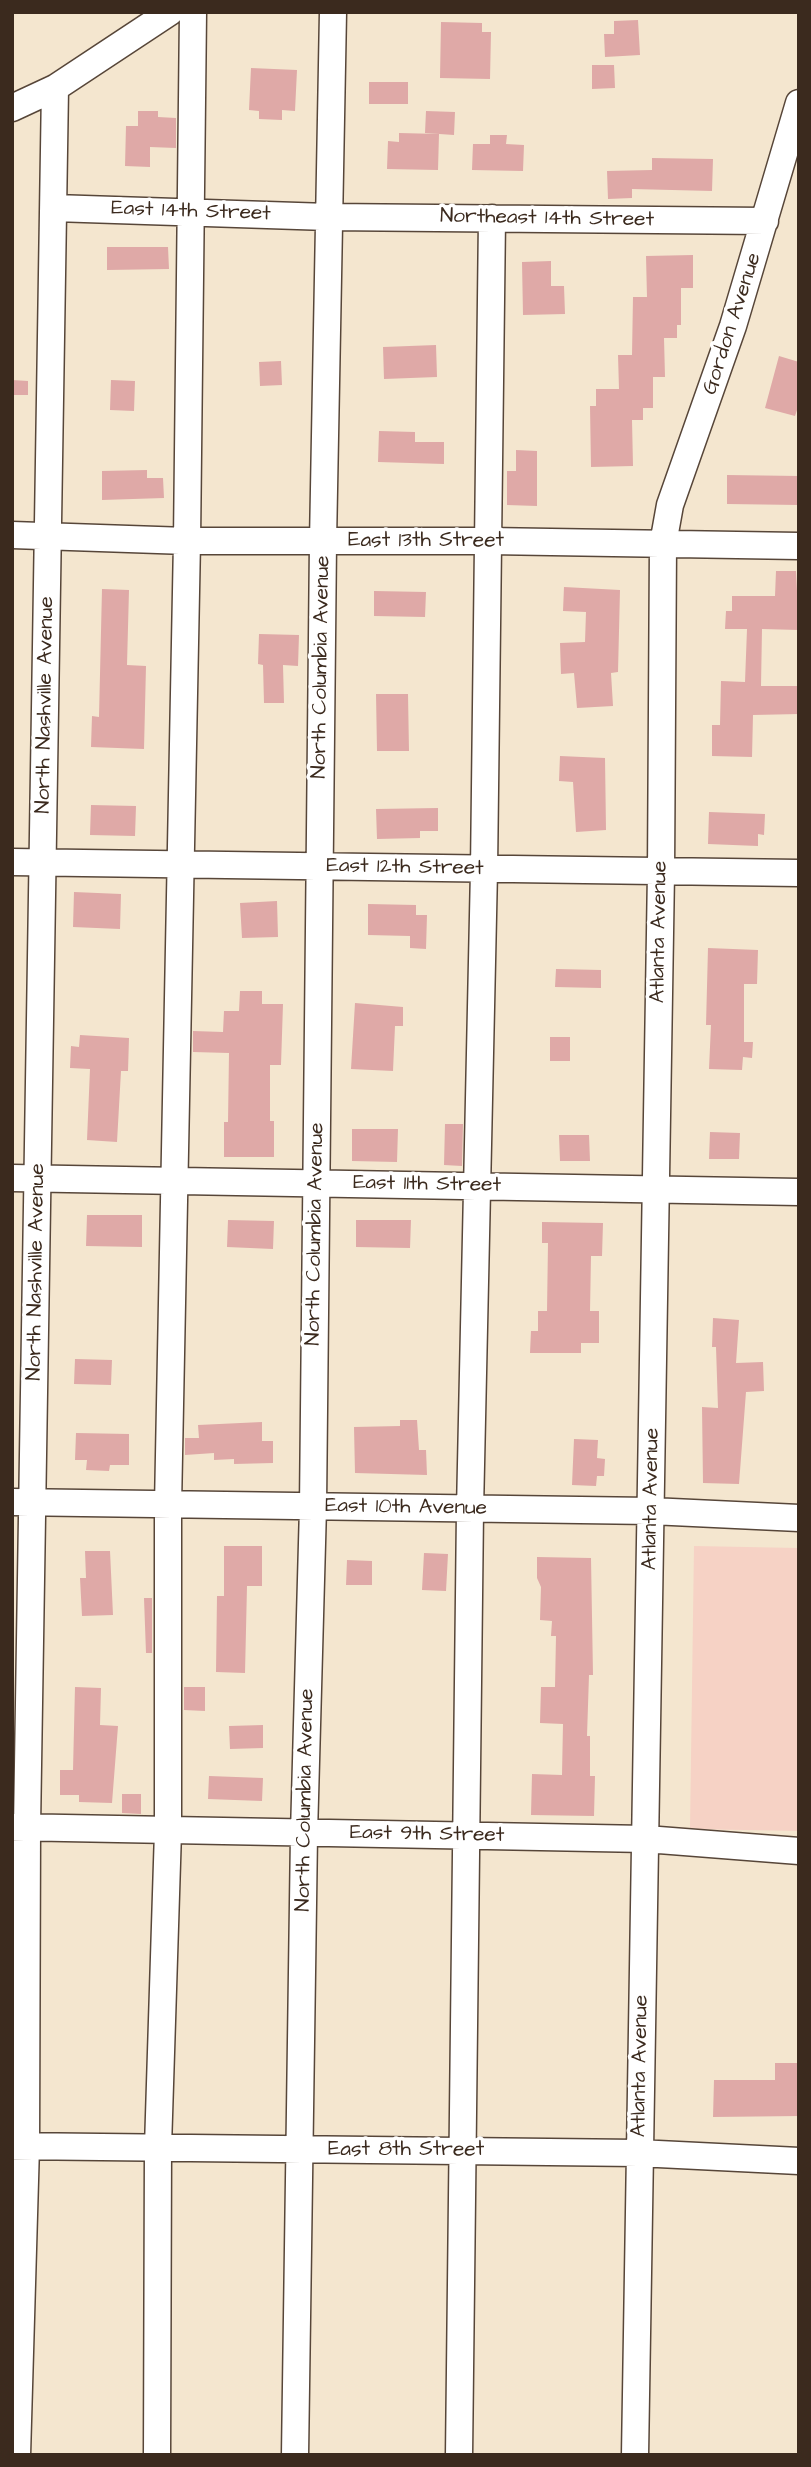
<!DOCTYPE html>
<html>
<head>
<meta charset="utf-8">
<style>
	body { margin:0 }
	#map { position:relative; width:811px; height:2467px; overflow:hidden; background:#f4e6cf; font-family:"Architects Daughter",sans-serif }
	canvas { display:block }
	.frame { position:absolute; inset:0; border:14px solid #3b2a1e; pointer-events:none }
</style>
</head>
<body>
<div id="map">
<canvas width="811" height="2467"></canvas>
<div class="frame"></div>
</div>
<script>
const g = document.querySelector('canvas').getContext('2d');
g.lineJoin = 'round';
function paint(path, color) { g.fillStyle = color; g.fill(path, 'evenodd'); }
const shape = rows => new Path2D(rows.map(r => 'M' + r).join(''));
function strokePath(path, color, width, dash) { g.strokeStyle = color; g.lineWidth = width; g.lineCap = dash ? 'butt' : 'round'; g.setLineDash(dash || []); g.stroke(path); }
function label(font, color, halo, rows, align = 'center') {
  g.font = font + ' "Architects Daughter",sans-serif'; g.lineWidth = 7; g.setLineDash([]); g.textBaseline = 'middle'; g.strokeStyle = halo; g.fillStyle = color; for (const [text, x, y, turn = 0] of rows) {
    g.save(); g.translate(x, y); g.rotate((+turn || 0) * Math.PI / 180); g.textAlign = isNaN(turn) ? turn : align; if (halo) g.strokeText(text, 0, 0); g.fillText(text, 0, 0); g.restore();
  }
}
paint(shape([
	[694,1546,799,1548,799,1831,690,1829]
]), '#f6d2c5');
paint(shape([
	[638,20,640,55,605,57,604,34,614,34,614,21],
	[441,22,482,23,482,32,491,32,490,79,440,78],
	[592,65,614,65,615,88,592,89],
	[251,68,297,70,295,111,282,110,282,120,259,119,259,111,249,110],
	[369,82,408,82,408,104,369,104],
	[138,111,158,111,158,117,176,118,176,148,150,147,150,167,125,166,126,126,138,126],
	[426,111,455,112,454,135,425,133],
	[399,133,439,134,438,170,387,169,388,141,399,142],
	[490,135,507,135,506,144,524,145,523,171,472,170,473,144,490,144],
	[652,158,713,159,712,191,632,189,632,198,608,199,607,171,652,170],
	[107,247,168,247,169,269,107,270],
	[693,255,693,288,681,288,681,325,677,325,677,338,664,338,665,377,653,377,653,408,643,408,643,420,632,420,633,466,591,467,590,406,596,406,596,389,619,389,618,355,632,355,633,297,647,297,646,256],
	[551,261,551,286,564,286,565,314,523,315,522,262],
	[436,345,437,377,384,379,383,347],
	[779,356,799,362,799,404,795,416,765,408],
	[281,361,282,385,260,386,259,362],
	[12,380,28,381,28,395,12,395],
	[111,380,135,381,134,411,110,410],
	[379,431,415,432,415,442,444,442,444,464,378,462],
	[516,450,537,451,537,506,507,505,507,471,516,471],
	[147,470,147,478,163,478,164,498,102,500,102,471],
	[727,475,799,476,799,505,727,504],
	[776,571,796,571,799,630,762,629,761,686,799,686,799,714,753,715,752,757,712,756,712,725,720,725,721,681,745,682,747,629,725,629,726,611,732,611,732,596,775,596],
	[564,587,620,590,618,672,611,673,613,706,577,708,574,673,561,674,560,643,585,642,586,612,563,611],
	[102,589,129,590,127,665,146,666,144,749,91,747,92,716,99,717],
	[374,591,426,592,425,617,374,616],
	[259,634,299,635,298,666,283,665,284,703,264,703,263,665,258,664],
	[376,694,408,694,409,751,377,751],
	[560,756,605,758,606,830,576,832,573,782,559,781],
	[91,805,136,806,135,836,90,835],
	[438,808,438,831,420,831,420,838,377,839,376,809],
	[709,812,765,814,764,835,758,834,758,846,708,844],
	[74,892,121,894,120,929,73,927],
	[277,901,278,937,242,938,240,903],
	[368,904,416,905,416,915,427,915,426,949,410,948,410,936,368,935],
	[708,948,758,950,757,984,744,984,744,1042,753,1042,752,1058,743,1057,742,1070,709,1069,711,1025,706,1025],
	[556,969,601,970,601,988,555,987],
	[240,991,262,991,262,1004,283,1004,281,1065,270,1065,270,1121,274,1121,274,1157,224,1157,224,1122,228,1122,229,1053,193,1052,193,1031,223,1032,224,1011,239,1011],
	[355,1003,403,1007,403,1026,395,1026,393,1071,351,1069],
	[80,1035,129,1038,128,1071,121,1071,117,1142,87,1140,90,1069,70,1068,71,1046,79,1047],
	[550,1037,570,1037,570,1061,550,1061],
	[445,1124,463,1124,462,1166,444,1165],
	[352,1129,398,1129,397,1162,352,1161],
	[710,1132,740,1133,739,1159,709,1159],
	[559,1135,589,1135,590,1161,560,1161],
	[87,1215,142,1215,142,1247,86,1246],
	[228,1220,274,1221,273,1249,227,1247],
	[356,1220,411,1220,410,1248,356,1247],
	[542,1222,603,1223,602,1256,591,1256,590,1311,599,1311,599,1343,581,1343,581,1353,530,1353,531,1331,538,1331,538,1311,547,1311,548,1243,542,1243],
	[713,1318,739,1320,736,1363,763,1362,764,1391,746,1392,739,1484,703,1483,702,1407,718,1408,716,1347,712,1347],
	[75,1359,112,1360,111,1385,74,1384],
	[400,1420,417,1420,419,1450,426,1450,427,1475,355,1473,354,1427,400,1426],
	[262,1422,262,1441,273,1441,273,1463,234,1464,234,1459,214,1460,214,1453,185,1455,185,1438,199,1438,198,1425],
	[76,1433,129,1434,129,1465,110,1465,109,1471,86,1470,87,1460,75,1460],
	[574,1439,598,1440,597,1458,605,1459,604,1476,597,1476,596,1486,572,1485],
	[224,1546,262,1546,262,1586,247,1586,245,1673,216,1672,217,1596,224,1596],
	[85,1551,110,1551,113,1615,82,1616,80,1578,86,1578],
	[424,1553,448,1554,446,1591,422,1590],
	[537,1557,591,1558,593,1675,589,1675,587,1736,590,1736,590,1776,595,1776,594,1816,531,1815,532,1774,562,1775,563,1724,540,1723,541,1687,555,1687,556,1636,551,1636,552,1621,540,1620,541,1587,537,1578],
	[347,1560,372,1561,372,1585,346,1585],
	[144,1598,152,1598,152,1653,146,1653],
	[75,1687,101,1688,100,1725,118,1726,112,1803,79,1802,79,1795,60,1795,60,1770,73,1770],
	[184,1687,205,1687,205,1711,184,1710],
	[263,1725,263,1748,230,1749,229,1726],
	[209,1776,263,1778,262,1801,208,1799],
	[122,1794,141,1794,141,1814,122,1813],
	[775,2063,799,2063,799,2116,713,2117,714,2080,775,2080]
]), '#dfa9a7');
const minor = shape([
	[12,108,55,88,170,12],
	[54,208,328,217,765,221],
	[12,535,187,541,489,541,799,546],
	[12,862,799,873],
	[12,1178,799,1192],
	[12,1502,651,1511,799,1518],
	[12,1827,646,1839,799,1851],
	[12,2146,638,2153,799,2161],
	[17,2455,26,2146,27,1827,55,88],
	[157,2455,158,2147,168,1831,168,1506,187,541,193,12],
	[295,2455,304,1834,313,1507,323,542,333,12],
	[459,2455,470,1510,484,870,492,218],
	[635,2455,661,872,663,544,670,505,733,326,799,103]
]);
strokePath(minor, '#574639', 29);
strokePath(minor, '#fff', 26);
label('21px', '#3b2a1e', '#fff', [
	["East 14th Street",191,212,2],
	["Northeast 14th Street",547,219,1],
	["Gordon Avenue",733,324,-72],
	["East 13th Street",426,542],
	["North Columbia Avenue",322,667,-89],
	["North Nashville Avenue",46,705,-89],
	["East 12th Street",405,868,1],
	["Atlanta Avenue",660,932,-89],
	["East 11th Street",427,1185,1],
	["North Columbia Avenue",316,1234,-89],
	["North Nashville Avenue",37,1272,-89],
	["Atlanta Avenue",652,1499,-89],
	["East 10th Avenue",406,1508,1],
	["North Columbia Avenue",306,1800,-89],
	["East 9th Street",427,1835,1],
	["Atlanta Avenue",641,2066,-89],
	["East 8th Street",406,2151]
]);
</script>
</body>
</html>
